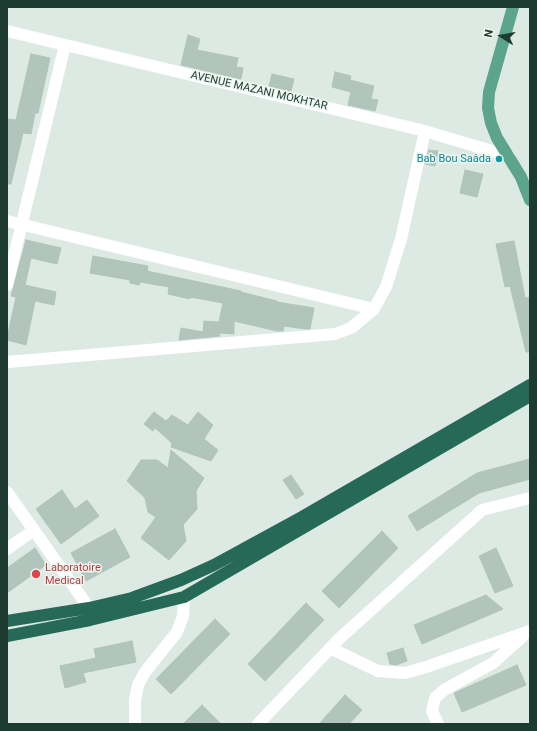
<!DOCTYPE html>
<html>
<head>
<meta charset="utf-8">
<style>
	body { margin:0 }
	#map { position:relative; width:537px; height:731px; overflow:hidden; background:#ddeae3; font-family:Roboto,sans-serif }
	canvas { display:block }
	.frame { position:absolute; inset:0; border:8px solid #1d3b31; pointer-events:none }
	.north { position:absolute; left:481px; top:16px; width:40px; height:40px; -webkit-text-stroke:3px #edf7f1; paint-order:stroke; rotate:281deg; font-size:11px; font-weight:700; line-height:16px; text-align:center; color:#1d3b31 }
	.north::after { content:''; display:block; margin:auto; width:14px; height:18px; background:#1d3b31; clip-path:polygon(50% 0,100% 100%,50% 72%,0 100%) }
</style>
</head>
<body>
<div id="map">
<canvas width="537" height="731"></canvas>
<div class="frame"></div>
<div class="north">N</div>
</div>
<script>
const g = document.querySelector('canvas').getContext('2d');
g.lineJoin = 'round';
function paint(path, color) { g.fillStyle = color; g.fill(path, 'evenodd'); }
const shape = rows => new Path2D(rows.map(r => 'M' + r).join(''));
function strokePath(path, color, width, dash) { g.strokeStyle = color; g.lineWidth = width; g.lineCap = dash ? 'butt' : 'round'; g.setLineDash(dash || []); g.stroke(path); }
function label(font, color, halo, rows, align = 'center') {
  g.font = font + ' Roboto,sans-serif'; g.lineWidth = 3; g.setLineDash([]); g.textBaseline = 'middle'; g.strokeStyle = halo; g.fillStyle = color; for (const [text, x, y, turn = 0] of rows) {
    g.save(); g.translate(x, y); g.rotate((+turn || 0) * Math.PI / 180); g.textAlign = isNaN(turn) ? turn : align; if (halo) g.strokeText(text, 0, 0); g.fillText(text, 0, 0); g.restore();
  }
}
const building = shape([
	[188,35,200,39,197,50,238,58,236,67,243,68,241,79,181,65,188,35],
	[31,54,50,58,38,113,35,113,31,134,23,133,11,184,7,184,7,119,16,120,31,54],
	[335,72,351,76,350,80,374,86,371,99,378,100,375,111,348,105,351,92,332,87,335,72],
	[272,74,294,79,291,91,269,86,272,74],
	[429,150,438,151,435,166,425,164,429,150],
	[465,170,483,174,477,197,460,193,465,170],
	[26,240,61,248,57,264,31,258,25,285,56,292,54,305,35,301,26,345,7,340,7,338,16,297,11,296,26,240],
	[514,241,525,298,530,297,530,352,526,352,510,286,505,287,496,244,514,241],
	[93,256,148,266,147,271,241,291,241,292,277,301,277,302,314,308,310,329,305,329,284,326,283,331,277,331,234,321,234,334,219,333,220,336,179,340,181,328,203,332,204,321,219,322,223,303,190,297,190,299,168,294,169,287,140,282,139,285,130,283,130,280,90,273,93,256],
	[154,412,166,421,172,415,188,425,198,412,213,425,204,439,218,450,211,461,171,447,172,443,155,428,153,431,144,424,154,412],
	[171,450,204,478,196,491,197,509,183,525,186,541,169,560,141,538,156,517,148,512,145,498,127,481,141,460,157,460,168,468,171,450],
	[530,459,530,479,479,493,417,531,408,516,477,473,530,459],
	[291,475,304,494,296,499,283,480,291,475],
	[62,490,75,509,87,500,99,516,61,544,36,509,62,490],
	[115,529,130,557,86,581,71,553,115,529],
	[382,531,398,548,339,608,322,591,382,531],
	[35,548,46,565,7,593,7,568,35,548],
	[496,548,513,586,495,593,479,556,496,548],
	[486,595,503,609,422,644,414,625,486,595],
	[306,603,324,620,265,681,248,664,306,603],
	[215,619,230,634,171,694,156,679,215,619],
	[132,641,136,662,83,673,86,682,65,688,60,666,96,658,94,649,132,641],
	[403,648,407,661,396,665,390,664,387,653,403,648],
	[517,665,526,685,462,712,454,693,517,665],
	[345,695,362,710,349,724,319,724,345,695],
	[202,705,221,724,183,724,202,705]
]);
paint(building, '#b2c5bc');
strokePath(building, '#afc4ba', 1);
strokePath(shape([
	[7,31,421,130,509,156],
	[7,221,374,309,386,287,401,239,425,131],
	[7,285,65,45],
	[7,362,335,334,351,328,374,309],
	[7,492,89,608],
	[7,549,34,530],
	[330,648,378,671,405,673,426,667,530,631],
	[135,724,135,700,138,685,145,672,177,632,183,616,184,597],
	[258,724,340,638,482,510,530,498],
	[438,724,432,711,435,698,444,690,493,663,523,636]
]), '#fff', 12);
strokePath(shape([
	[513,7,489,92,488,108,491,123,497,138,521,177,530,200]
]), '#5da48d', 12);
strokePath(shape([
	[7,621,89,608,132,598,181,580,214,565,302,517,530,385],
	[7,636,90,620,184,597,530,396]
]), '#276957', 12);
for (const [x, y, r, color] of [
	[499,159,4,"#0f9aa8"],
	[36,574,5,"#e0444e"]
]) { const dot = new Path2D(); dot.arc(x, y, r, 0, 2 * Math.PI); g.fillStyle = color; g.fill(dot); strokePath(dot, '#edf7f1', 1.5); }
label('11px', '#1d3b31', '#edf7f1', [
	["AVENUE MAZANI MOKHTAR",259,91,13]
]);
label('11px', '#0d838f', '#edf7f1', [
	["Bab Bou Saâda",491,159]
], 'right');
label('11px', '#be3a42', '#edf7f1', [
	["Laboratoire",45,568],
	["Medical",45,581]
], 'left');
</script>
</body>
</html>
